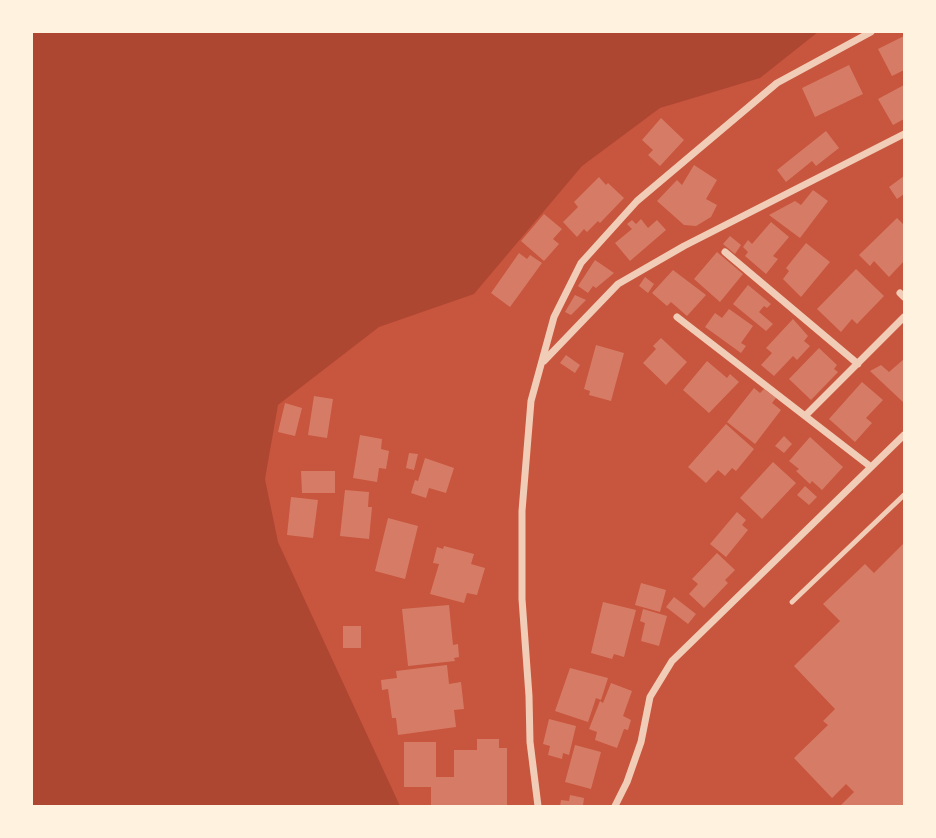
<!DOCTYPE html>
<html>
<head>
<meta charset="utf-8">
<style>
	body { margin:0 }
	#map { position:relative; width:936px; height:838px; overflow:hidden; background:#c8553d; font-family:Manrope,sans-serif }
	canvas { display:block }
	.frame { position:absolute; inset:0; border:33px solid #fff3e0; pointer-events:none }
</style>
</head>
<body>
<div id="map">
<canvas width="936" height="838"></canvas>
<div class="frame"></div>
</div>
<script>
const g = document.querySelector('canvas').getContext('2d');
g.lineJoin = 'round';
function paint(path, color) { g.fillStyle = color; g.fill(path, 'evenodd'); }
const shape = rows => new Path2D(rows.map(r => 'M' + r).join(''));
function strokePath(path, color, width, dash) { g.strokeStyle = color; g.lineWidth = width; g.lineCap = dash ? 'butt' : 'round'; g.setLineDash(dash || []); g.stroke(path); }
paint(shape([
	[32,32,818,32,760,78,660,108,582,166,474,294,379,327,278,405,265,479,278,542,400,806,32,806]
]), '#ae4732');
paint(shape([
	[904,36,904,70,892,76,878,49],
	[849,65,863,94,815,117,802,88],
	[904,85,904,119,893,125,878,99],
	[661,118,684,140,660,166,648,155,653,150,642,140],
	[826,131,839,148,816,166,812,161,786,182,777,170],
	[694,165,717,180,706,199,717,205,711,217,696,226,684,225,657,201,677,180,682,185],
	[904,176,904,194,897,199,889,187],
	[599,177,606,185,608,183,624,198,600,223,598,221,587,232,584,229,577,237,563,222,578,207,574,202],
	[813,190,828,201,800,238,769,215,795,201,801,205],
	[544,214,562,229,553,239,559,244,544,261,521,241],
	[897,218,904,225,904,261,889,277,874,261,870,266,859,255],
	[641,219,648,228,657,220,666,230,630,261,615,243,632,229,627,224,632,220,636,224],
	[771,222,789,237,773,256,778,259,766,274,745,256,748,252,743,247,748,240,752,244],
	[730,236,741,245,735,254,723,244],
	[806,243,830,262,801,297,783,279,789,271,786,268],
	[717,252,743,274,720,302,694,279],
	[519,253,527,259,530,255,542,263,510,307,491,293],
	[595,260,614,273,596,288,593,286,588,293,578,286],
	[856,269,884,296,857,324,852,319,841,332,817,309],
	[673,270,706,295,687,316,671,302,667,306,652,293],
	[645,277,654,284,648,293,639,286],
	[748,285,771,304,767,308,764,306,759,312,773,324,766,331,733,304],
	[575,295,586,300,571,315,565,312],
	[729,309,753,326,741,343,746,346,741,353,705,327,715,313,722,318],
	[793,319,808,336,804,341,810,346,797,360,793,356,774,376,761,365,772,353,766,348],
	[661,338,687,362,666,385,643,363,656,349,653,346],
	[596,345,624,353,611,401,589,395,590,391,584,389],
	[819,348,837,365,834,369,838,372,811,400,789,379],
	[566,355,580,365,575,373,560,363],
	[904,359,904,403,870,371,881,365,889,372],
	[707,361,727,378,730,374,739,382,709,413,683,390],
	[862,382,883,400,866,418,872,423,855,442,829,419],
	[754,388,760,393,764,389,776,398,772,403,781,410,755,444,727,422],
	[314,396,333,399,327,438,308,435],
	[285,403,302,408,295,436,278,432],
	[726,424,754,449,736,471,732,468,725,476,718,470,706,483,688,467],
	[360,435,382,439,381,449,389,451,386,469,379,468,377,482,353,478],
	[784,436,792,444,784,453,775,446],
	[810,437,843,467,822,490,812,481,810,484,796,471,799,469,789,461],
	[409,453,418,454,414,470,406,468],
	[425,458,454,468,446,493,429,488,426,498,411,493,415,480,418,481],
	[773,462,796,483,762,519,740,498],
	[301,471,335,471,335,493,302,493],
	[805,486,817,497,809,505,797,495],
	[345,490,369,492,368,507,372,507,369,539,340,536],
	[291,497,318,500,313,538,287,535],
	[737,512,746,520,742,525,748,530,726,557,710,544],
	[388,518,418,526,405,579,375,571],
	[904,543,904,806,840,806,854,792,846,784,832,798,794,758,828,725,823,721,835,709,794,666,840,621,823,604,865,564,874,573],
	[444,546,474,554,471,564,485,568,477,595,467,593,464,603,430,594,439,564,433,563,437,547,443,549],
	[717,553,735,570,725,580,728,583,704,608,689,594,698,584,692,579],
	[641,583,666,590,660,612,635,605],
	[674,597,696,614,688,624,666,607],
	[603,602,636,610,624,657,614,654,612,659,591,653],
	[449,605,453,645,458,644,459,657,454,658,455,661,408,666,402,609],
	[643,609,667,616,659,646,641,641,645,623,640,621],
	[343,626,361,626,361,648,343,648],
	[447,665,449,684,461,682,464,709,454,710,456,727,398,735,396,718,392,718,388,689,382,690,381,680,397,678,396,671],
	[570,668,608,678,601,700,596,698,588,722,555,711],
	[611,683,632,691,623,716,631,720,628,730,624,729,617,748,595,740,597,732,589,729,600,701,603,703],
	[549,719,576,726,569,755,563,753,562,759,548,755,550,746,543,744],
	[477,739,499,739,499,748,507,748,507,806,431,806,431,787,404,787,404,742,436,742,436,777,454,777,454,750,477,750],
	[575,745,601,752,591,789,565,782],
	[570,795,584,798,583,806,560,806,561,800,569,801]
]), '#d67c66');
strokePath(shape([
	[792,602,904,495]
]), '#f1ccb7', 5);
strokePath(shape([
	[725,252,858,364],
	[900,293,904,297],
	[677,317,871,467],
	[544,361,618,284,684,246,904,134],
	[805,416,904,317],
	[538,806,530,742,529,696,522,599,522,511,531,401,554,317,581,263,637,201,777,83,871,32],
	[615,806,627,782,641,742,650,697,672,661,904,435]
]), '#f1ccb7', 7);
</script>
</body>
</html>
